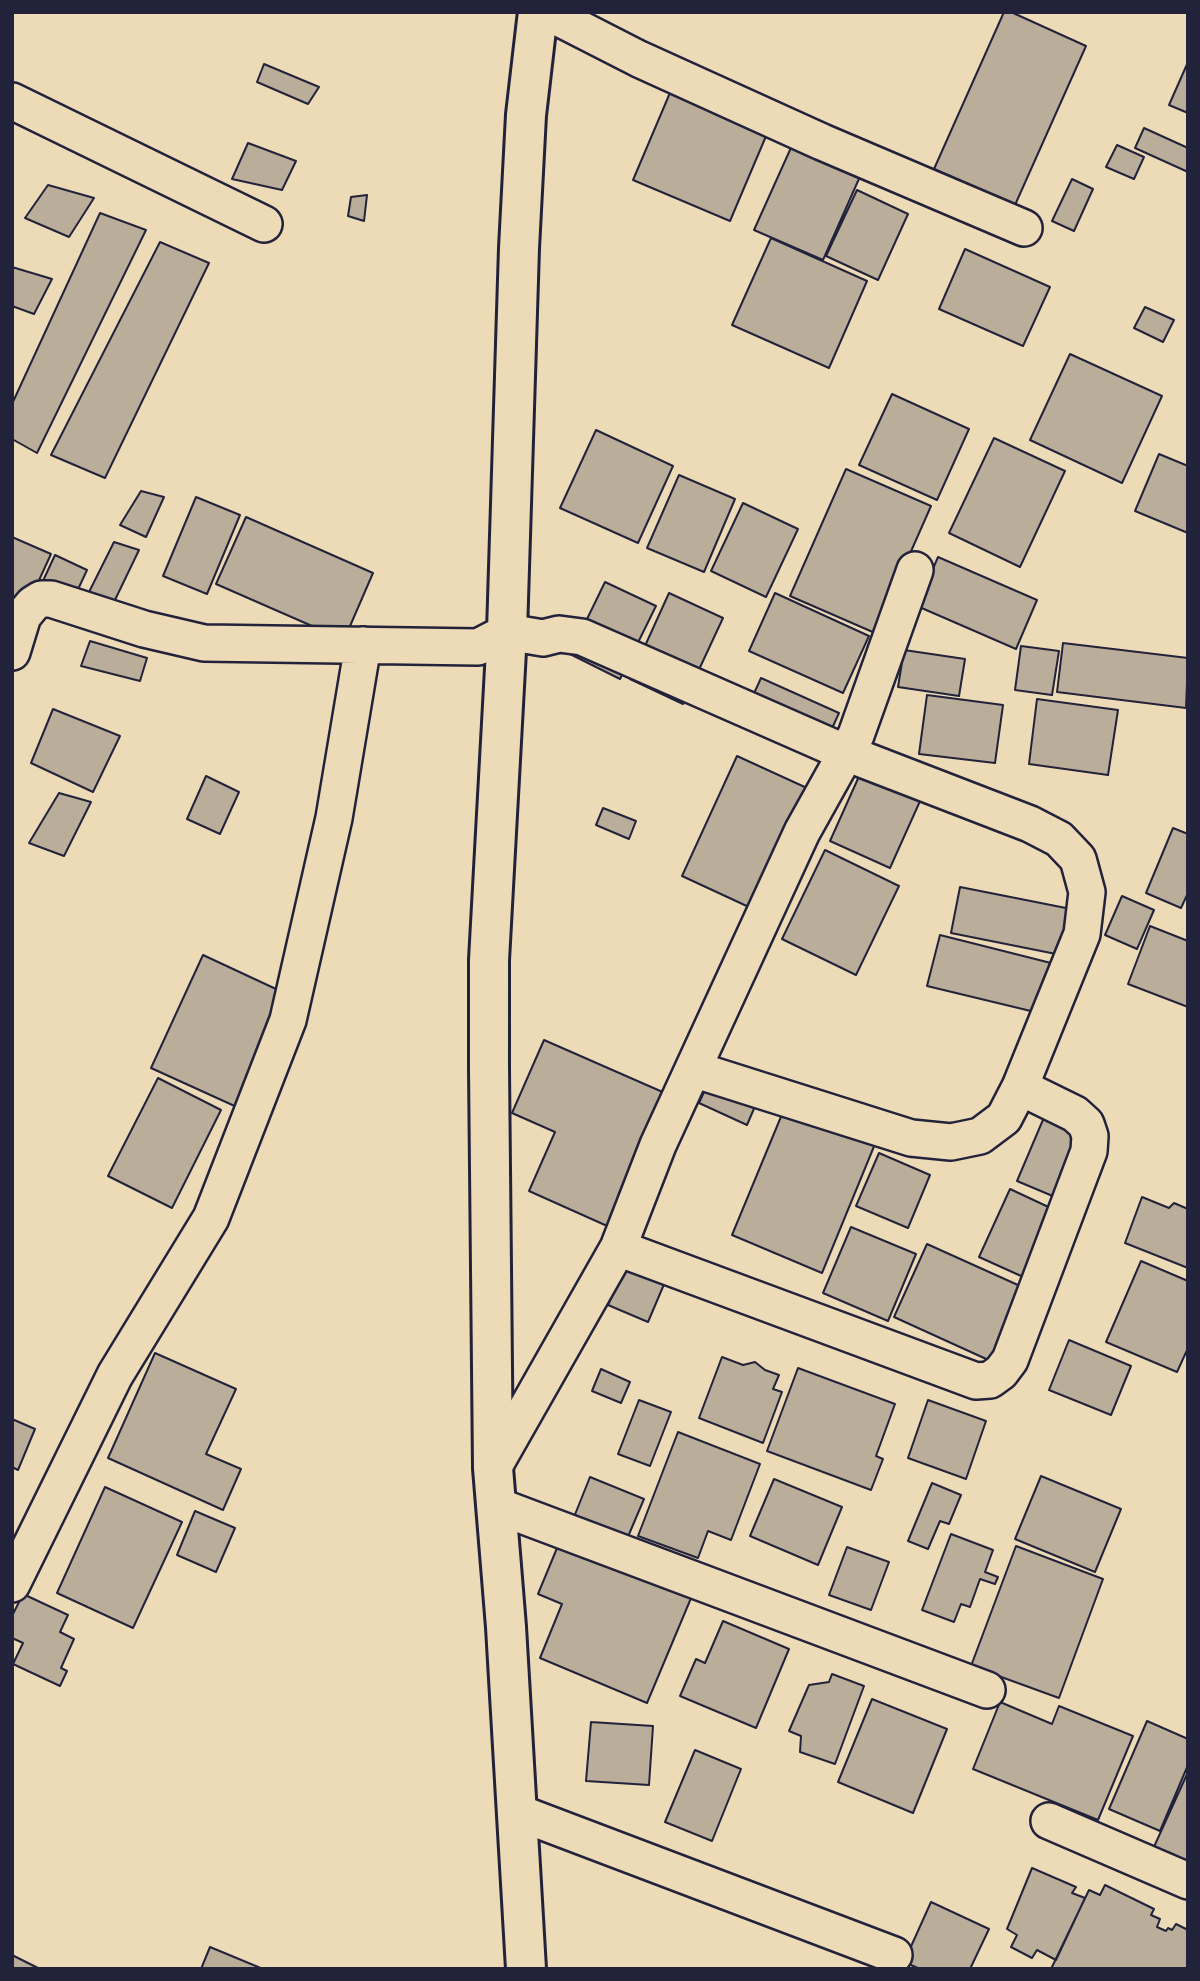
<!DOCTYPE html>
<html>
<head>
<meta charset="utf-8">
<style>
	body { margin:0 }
	#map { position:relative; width:1200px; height:1981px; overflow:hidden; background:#eddbb8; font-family:"Indie Flower",sans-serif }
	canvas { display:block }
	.frame { position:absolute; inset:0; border:14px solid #22223b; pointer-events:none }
</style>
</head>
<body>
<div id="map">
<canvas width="1200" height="1981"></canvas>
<div class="frame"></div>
</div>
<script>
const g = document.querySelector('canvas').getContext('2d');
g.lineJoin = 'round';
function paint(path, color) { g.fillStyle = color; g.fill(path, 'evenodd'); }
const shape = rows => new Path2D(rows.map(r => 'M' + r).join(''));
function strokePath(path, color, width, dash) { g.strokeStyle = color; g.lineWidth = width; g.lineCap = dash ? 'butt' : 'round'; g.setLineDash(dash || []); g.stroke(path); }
const building = shape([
	[1004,12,1011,12,1086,46,1015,205,934,169,1004,12],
	[1188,62,1188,113,1169,105,1188,62],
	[264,64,319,87,308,104,257,82,264,64],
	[675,81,772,122,730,221,633,180,675,81],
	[1144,128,1188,148,1188,172,1135,148,1144,128],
	[794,141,862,172,823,260,754,230,794,141],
	[248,143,296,161,282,190,232,179,248,143],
	[1117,145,1144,157,1134,179,1106,167,1117,145],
	[1072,179,1093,189,1074,231,1052,221,1072,179],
	[48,185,94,198,69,237,25,218,48,185],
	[857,190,908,214,878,280,826,256,857,190],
	[367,195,364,221,348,216,351,197,367,195],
	[100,213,146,230,37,453,12,439,12,404,100,213],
	[771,238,867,281,829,368,732,325,771,238],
	[160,242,209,263,105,478,51,455,160,242],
	[965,249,1050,287,1023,346,939,309,965,249],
	[12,267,52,279,34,314,12,306,12,267],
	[1145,307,1174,320,1163,342,1134,328,1145,307],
	[1070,354,1162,396,1122,483,1030,440,1070,354],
	[892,394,969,429,937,500,859,465,892,394],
	[596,430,673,466,638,543,560,508,596,430],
	[994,438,1065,471,1020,567,949,533,994,438],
	[1159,454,1188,466,1188,533,1135,511,1159,454],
	[846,469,931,506,875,633,790,596,846,469],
	[679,475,735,499,704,572,647,548,679,475],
	[141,491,164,497,146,537,120,525,141,491],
	[196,497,240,515,207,594,163,576,196,497],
	[743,503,798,529,766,597,711,571,743,503],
	[246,517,373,573,344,640,216,584,246,517],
	[12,537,51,554,19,624,12,621,12,537],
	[114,542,139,550,114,602,85,600,114,542],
	[55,555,87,570,74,598,42,583,55,555],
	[938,557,1037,600,1016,649,917,606,938,557],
	[605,582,656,606,620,679,570,654,605,582],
	[669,593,723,618,683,704,630,679,669,593],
	[775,593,869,636,843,693,749,651,775,593],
	[90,641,147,658,140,681,81,666,90,641],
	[1063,643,1188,658,1186,708,1057,692,1063,643],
	[1021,646,1059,651,1052,695,1015,690,1021,646],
	[904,650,965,659,959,696,898,687,904,650],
	[761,678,839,713,820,755,742,720,761,678],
	[927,695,1003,705,995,763,919,754,927,695],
	[1037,699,1118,710,1108,775,1029,764,1037,699],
	[53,709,120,736,93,792,31,763,53,709],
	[737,756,820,794,764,914,682,876,737,756],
	[865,763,925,790,890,868,830,841,865,763],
	[206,776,239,792,220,834,187,819,206,776],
	[59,793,91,802,64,856,29,843,59,793],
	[603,808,636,821,629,839,596,825,603,808],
	[1173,828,1188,834,1188,893,1181,908,1146,893,1173,828],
	[825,850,899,886,856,975,782,939,825,850],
	[960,887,1071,909,1061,955,951,933,960,887],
	[1122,896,1154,910,1137,949,1105,935,1122,896],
	[1150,926,1188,941,1188,1007,1128,984,1150,926],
	[940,935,1051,963,1039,1013,927,986,940,935],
	[203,955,291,996,239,1108,151,1068,203,955],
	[544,1040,674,1097,634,1238,529,1191,555,1132,512,1113,544,1040],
	[158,1078,221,1110,172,1208,108,1176,158,1078],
	[708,1083,756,1104,747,1125,699,1103,708,1083],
	[785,1107,875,1144,822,1273,732,1235,785,1107],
	[1045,1115,1102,1139,1074,1205,1017,1181,1045,1115],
	[879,1153,930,1175,908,1228,856,1206,879,1153],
	[1010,1189,1072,1218,1041,1285,979,1257,1010,1189],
	[1142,1197,1169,1208,1174,1203,1188,1209,1188,1268,1125,1243,1142,1197],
	[851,1227,916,1254,888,1321,823,1293,851,1227],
	[927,1244,1029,1290,995,1363,894,1317,927,1244],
	[1141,1261,1188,1281,1188,1348,1177,1372,1106,1342,1141,1261],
	[625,1264,665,1282,648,1322,608,1305,625,1264],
	[1069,1340,1131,1366,1111,1415,1049,1390,1069,1340],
	[155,1353,236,1389,206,1454,241,1469,223,1510,108,1458,155,1353],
	[722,1357,743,1365,755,1362,765,1370,779,1375,773,1389,782,1392,763,1443,699,1418,722,1357],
	[798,1368,895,1404,876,1456,883,1459,871,1490,767,1451,798,1368],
	[601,1369,630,1382,621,1403,592,1391,601,1369],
	[639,1400,671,1412,650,1466,618,1454,639,1400],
	[928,1400,986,1421,966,1479,908,1458,928,1400],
	[12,1419,35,1429,18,1470,12,1467,12,1419],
	[678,1432,760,1464,731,1540,708,1531,698,1558,638,1536,678,1432],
	[1041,1476,1121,1509,1095,1572,1015,1539,1041,1476],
	[590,1477,644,1499,627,1539,574,1517,590,1477],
	[774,1479,842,1507,818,1565,750,1536,774,1479],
	[932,1483,961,1495,949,1524,940,1521,928,1549,908,1541,932,1483],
	[105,1487,182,1522,133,1628,57,1593,105,1487],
	[195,1511,235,1528,216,1572,177,1555,195,1511],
	[951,1534,993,1550,985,1572,998,1577,995,1584,980,1579,970,1607,961,1604,954,1622,922,1610,951,1534],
	[562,1536,694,1591,647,1703,540,1658,562,1604,538,1594,562,1536],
	[1016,1546,1103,1579,1059,1698,971,1666,1016,1546],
	[847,1547,889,1562,871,1610,829,1595,847,1547],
	[23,1594,68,1615,60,1632,74,1639,61,1668,67,1671,60,1686,13,1664,23,1643,12,1638,12,1616,23,1594],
	[723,1621,789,1649,756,1728,680,1696,696,1659,705,1663,723,1621],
	[832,1674,864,1686,835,1764,800,1752,801,1736,789,1731,809,1685,829,1682,832,1674],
	[872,1699,947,1729,913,1813,838,1782,872,1699],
	[1000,1702,1052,1724,1059,1706,1133,1736,1098,1820,973,1769,1000,1702],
	[1147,1721,1188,1739,1188,1765,1160,1831,1109,1809,1147,1721],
	[591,1722,653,1726,649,1785,586,1781,591,1722],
	[695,1750,741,1769,712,1841,665,1822,695,1750],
	[1188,1772,1188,1864,1153,1849,1188,1772],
	[1032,1868,1076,1887,1072,1893,1085,1898,1056,1960,1037,1950,1032,1958,1011,1947,1017,1935,1007,1929,1032,1868],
	[1105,1885,1154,1909,1151,1915,1160,1919,1157,1927,1166,1931,1168,1928,1172,1930,1176,1924,1188,1930,1188,1969,1051,1969,1089,1890,1100,1895,1105,1885],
	[931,1902,989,1929,970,1969,920,1969,904,1962,931,1902],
	[210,1947,263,1969,201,1969,210,1947],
	[12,1955,40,1969,12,1969,12,1955]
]);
paint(building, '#baad99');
strokePath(building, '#22223b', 2);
const street = shape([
	[547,12,639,59,822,142,1024,228],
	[12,101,264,224],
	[12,652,23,616,33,604,41,599,51,599,144,629,204,643,478,647,507,632,543,638,559,634,582,637,846,753,1030,824,1059,839,1078,859,1087,892,1082,934,1020,1087,1004,1118,980,1136,951,1142,911,1138,693,1069],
	[618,1248,976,1381,990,1380,1001,1372,1010,1360,1089,1151,1090,1136,1086,1124,1075,1114,1020,1087],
	[493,1468,618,1248,658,1145,802,832,856,735,915,570],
	[495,1505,987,1690],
	[12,1584,115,1375,211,1218,288,1020,334,818,363,645],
	[517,1812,894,1955],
	[1049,1821,1188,1881]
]);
const secondary = shape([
	[526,1969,506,1627,493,1468,489,1068,489,960,507,632,519,248,526,115,538,12]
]);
strokePath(street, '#22223b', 40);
strokePath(secondary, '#22223b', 44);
strokePath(street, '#eddbb8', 35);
strokePath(secondary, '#eddbb8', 38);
</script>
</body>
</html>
